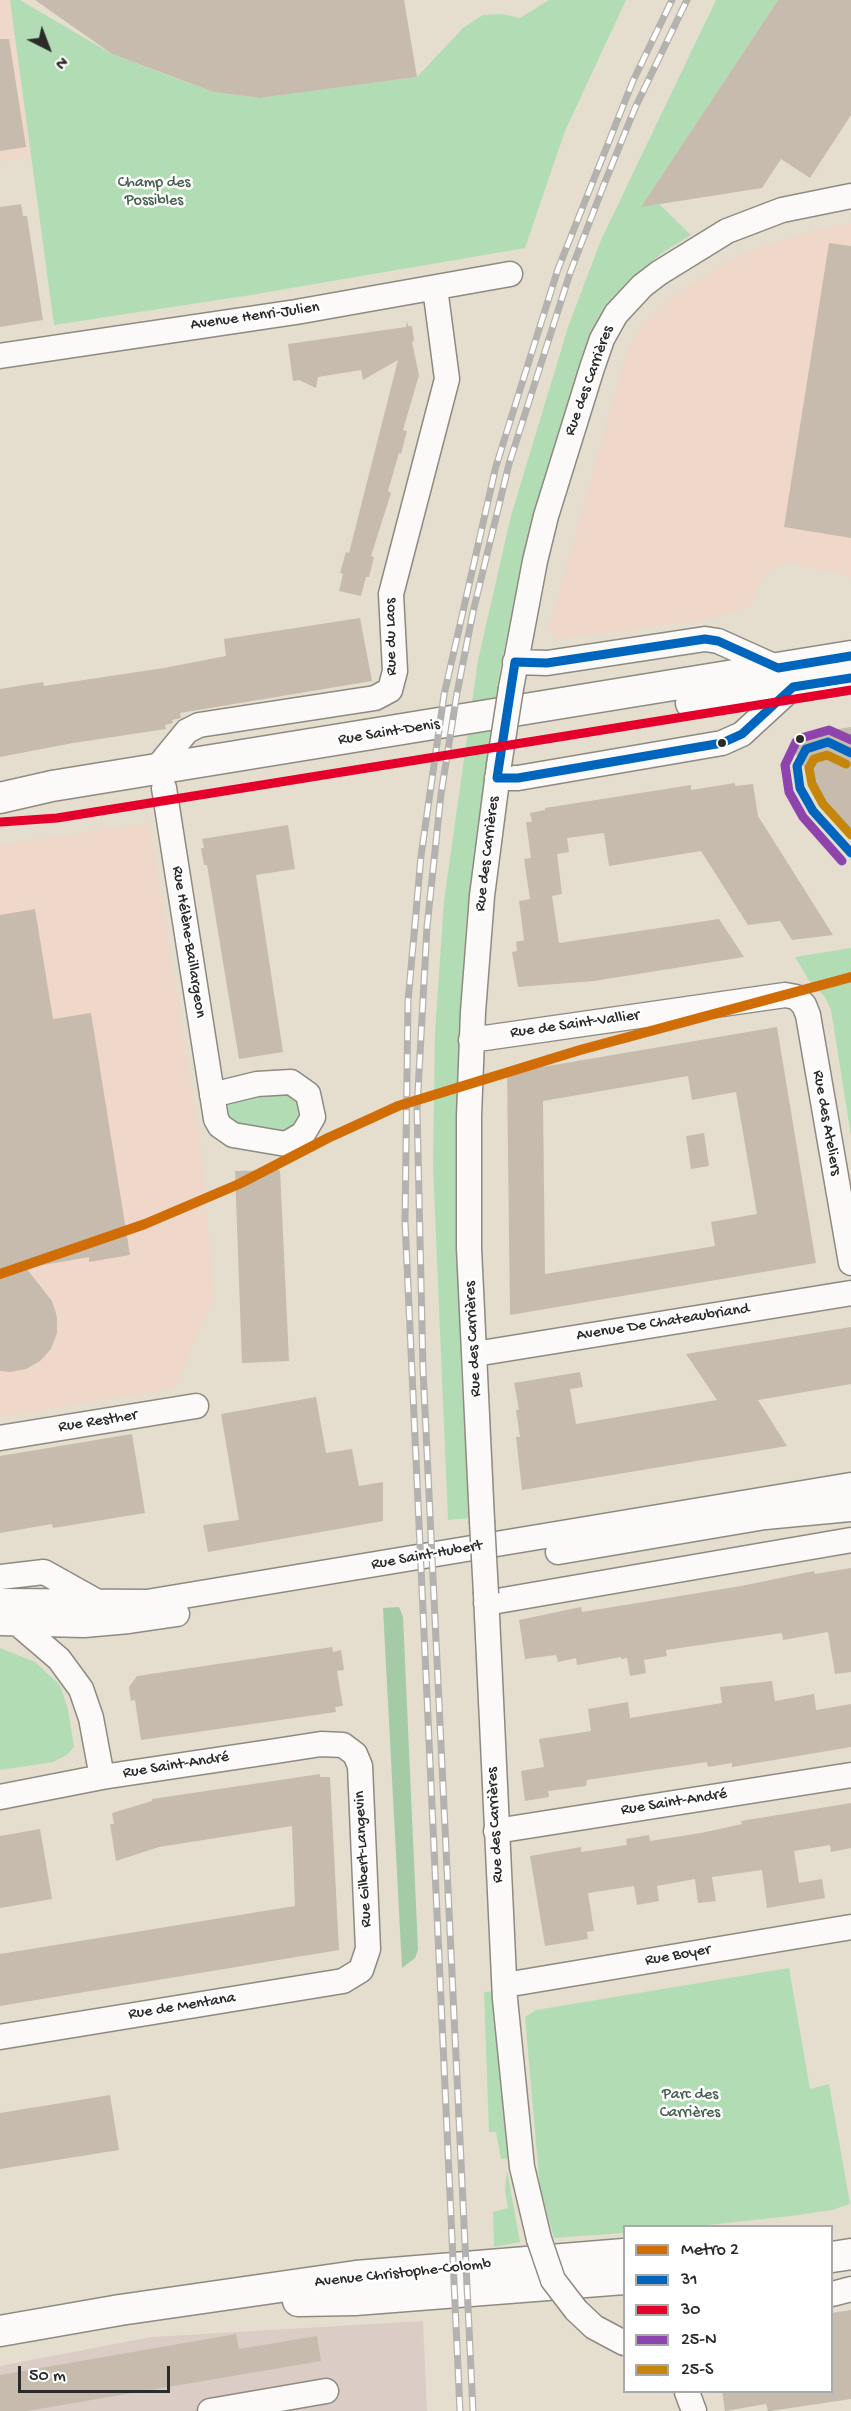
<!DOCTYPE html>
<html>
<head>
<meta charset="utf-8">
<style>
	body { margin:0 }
	#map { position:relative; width:851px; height:2411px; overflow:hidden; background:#e5dece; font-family:"Gochi Hand",sans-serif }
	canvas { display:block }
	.legend { position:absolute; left:623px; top:2225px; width:210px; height:168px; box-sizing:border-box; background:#fff; border:2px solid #aaa; margin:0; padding:8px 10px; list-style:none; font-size:18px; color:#2b2b2b }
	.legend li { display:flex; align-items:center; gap:12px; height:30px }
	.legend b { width:30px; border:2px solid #aaa }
	.north { position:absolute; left:18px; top:18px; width:60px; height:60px; -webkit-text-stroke:4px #fff; paint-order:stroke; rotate:138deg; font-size:16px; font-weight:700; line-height:24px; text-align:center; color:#2b2b2b }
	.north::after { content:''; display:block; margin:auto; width:21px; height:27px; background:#2b2b2b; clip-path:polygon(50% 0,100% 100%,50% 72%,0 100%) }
	.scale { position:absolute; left:18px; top:2366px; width:152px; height:27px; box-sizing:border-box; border:3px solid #2b2b2b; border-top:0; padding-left:8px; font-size:18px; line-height:21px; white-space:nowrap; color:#2b2b2b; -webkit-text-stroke:4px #fff; paint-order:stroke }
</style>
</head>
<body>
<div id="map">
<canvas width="851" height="2411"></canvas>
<ul class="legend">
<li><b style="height:8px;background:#d06d07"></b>Metro 2</li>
<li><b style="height:8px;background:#0065bd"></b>31</li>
<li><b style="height:8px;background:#e4002b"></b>30</li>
<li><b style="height:8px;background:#8e44ad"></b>25-N</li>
<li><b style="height:8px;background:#c4870b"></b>25-S</li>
</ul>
<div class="north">N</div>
<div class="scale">50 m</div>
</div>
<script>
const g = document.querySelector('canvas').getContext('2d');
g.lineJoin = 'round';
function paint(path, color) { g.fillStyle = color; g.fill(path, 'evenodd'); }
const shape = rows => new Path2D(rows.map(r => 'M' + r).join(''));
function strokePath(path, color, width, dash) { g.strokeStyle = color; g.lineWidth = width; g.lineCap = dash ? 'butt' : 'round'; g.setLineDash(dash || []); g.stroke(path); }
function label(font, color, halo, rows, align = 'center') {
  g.font = font + ' "Gochi Hand",sans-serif'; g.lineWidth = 5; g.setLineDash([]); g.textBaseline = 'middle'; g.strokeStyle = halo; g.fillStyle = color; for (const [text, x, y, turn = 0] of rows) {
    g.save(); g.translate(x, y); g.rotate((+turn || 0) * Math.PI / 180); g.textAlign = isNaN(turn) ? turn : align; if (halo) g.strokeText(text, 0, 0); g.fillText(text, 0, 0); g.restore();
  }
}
paint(shape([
	[0,0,10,0,31,157,0,161],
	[851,223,851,577,788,562,766,572,749,607,704,620,558,639,549,629,627,352,644,322,679,293,739,255,823,228],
	[149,823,200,1138,214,1298,174,1388,0,1417,0,845]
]), '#efd7ca');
paint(shape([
	[423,2321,427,2411,0,2411,0,2366,151,2337]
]), '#dbcdc6');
paint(shape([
	[10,0,20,0,112,54,162,73,214,92,260,98,417,77,463,28,483,15,502,14,520,18,549,0,626,0,565,131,525,248,251,295,54,325],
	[716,0,778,0,642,206,659,204,691,235,665,251,632,277,610,302,588,341,531,530,500,669,466,924,458,1064,461,1372,470,1518,448,1520,433,1166,435,1032,444,901,478,660,511,516,568,327,601,240],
	[851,948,851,1136,831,1010,825,997,808,979,795,957],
	[276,1092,290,1093,299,1100,302,1118,289,1131,276,1131,233,1122,227,1118,226,1108,230,1103],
	[0,1648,35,1662,60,1685,68,1709,74,1747,67,1755,53,1762,0,1770],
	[789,1968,810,2089,829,2084,850,2204,832,2210,791,2216,698,2226,624,2226,624,2233,554,2238,540,2188,525,2017,536,2010],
	[496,1991,510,2158,501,2159,496,2132,489,2132,484,1992],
	[507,2170,520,2242,494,2247,493,2212,508,2208,505,2190]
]), '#b2ddb4');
paint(shape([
	[399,1607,403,1617,418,1950,415,1958,402,1968,383,1608]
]), '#a4cba6');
paint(shape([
	[35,0,404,0,417,77,260,98,214,92,112,54],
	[778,0,851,0,851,115,810,178,781,159,762,188,641,207],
	[0,39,9,39,26,147,0,151],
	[21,204,23,216,27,216,43,320,0,327,0,207],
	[829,243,851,246,851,538,784,527],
	[407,321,408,326,412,326,414,341,412,342,419,375,403,430,407,431,401,454,399,453,388,491,391,493,371,556,374,557,369,577,366,577,361,596,339,591,343,574,340,573,346,552,349,553,398,360,363,380,361,370,318,377,316,388,299,380,293,381,288,344,406,327],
	[360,618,372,681,180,713,181,718,172,720,173,723,165,725,166,729,73,743,0,757,0,689,43,682,44,686,164,668,226,656,224,639],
	[851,727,851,838,793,750,820,732],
	[735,783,735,786,753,784,758,816,833,935,792,940,780,921,748,925,701,851,609,866,604,833,567,838,569,852,557,854,562,894,552,896,559,943,719,919,744,957,594,981,518,987,512,952,517,951,516,942,524,940,519,901,530,899,524,859,531,858,526,822,532,822,530,813,545,810,545,808,691,785,691,790],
	[288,825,295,869,256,875,283,1052,239,1059,207,865,204,865,201,848,204,848,202,839],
	[35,909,53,1019,91,1013,130,1255,89,1262,89,1257,26,1268,52,1301,57,1317,57,1333,51,1349,40,1361,26,1369,10,1372,0,1371,0,915],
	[777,1027,816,1263,510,1315,507,1068,542,1067],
	[688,1076,692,1100,736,1092,757,1214,711,1222,715,1246,545,1274,543,1101],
	[704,1133,709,1166,691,1169,686,1136],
	[280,1170,289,1361,242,1363,235,1171],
	[851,1327,851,1384,758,1400,787,1446,522,1490,516,1437,520,1437,516,1410,519,1410,514,1383,580,1372,583,1387,570,1389,576,1424,717,1400,686,1354],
	[316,1397,326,1453,352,1449,359,1486,383,1482,383,1521,208,1552,203,1525,239,1520,221,1414],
	[132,1434,145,1513,53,1528,52,1524,0,1533,0,1456],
	[851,1568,851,1672,835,1674,828,1632,783,1640,782,1633,666,1650,667,1656,644,1660,646,1673,630,1676,627,1658,621,1659,621,1657,577,1665,576,1658,558,1662,556,1655,525,1659,519,1620,581,1607,582,1612,741,1586,814,1571,815,1574],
	[332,1647,333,1652,341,1650,344,1670,337,1671,343,1706,335,1707,336,1712,141,1740,135,1700,131,1701,129,1687,137,1676],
	[772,1681,775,1701,814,1694,816,1710,851,1704,851,1747,732,1767,732,1763,708,1767,707,1762,587,1780,586,1786,548,1791,549,1797,525,1801,521,1771,544,1767,539,1739,591,1731,588,1709,628,1702,630,1718,722,1703,720,1687],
	[320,1774,320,1777,330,1777,339,1950,0,2006,0,1954,295,1906,292,1826,159,1847,116,1861,110,1824,114,1824,112,1813,152,1801,152,1799],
	[851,1803,851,1848,831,1852,830,1845,794,1851,799,1883,822,1879,825,1898,767,1908,762,1870,712,1877,716,1901,698,1903,695,1879,657,1886,659,1901,637,1905,634,1886,588,1893,594,1931,587,1932,588,1939,545,1946,530,1856,581,1847,581,1852,627,1845,626,1839,649,1835,650,1841,701,1833,742,1824,741,1821],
	[40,1829,52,1899,0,1908,0,1836],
	[110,2095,119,2150,0,2169,0,2113],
	[851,2310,851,2399,770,2411,768,2411,766,2404,725,2411,722,2391,831,2391,831,2313],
	[236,2334,239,2349,317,2336,321,2361,27,2411,0,2411,0,2375]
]), '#c6bbad');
const minor = shape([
	[0,356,296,312,510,274],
	[515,662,547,663,705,639,718,641,778,668],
	[511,688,535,561,546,516,592,368,602,339,616,314,642,286,659,273,727,231,782,210,851,196],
	[147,772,160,764,187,731,199,725,375,698,390,690,395,671,391,594,447,379,435,288],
	[497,778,518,778,722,743,742,734,793,687],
	[164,788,216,1119,220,1126,233,1135,286,1144,303,1134,313,1117,308,1094,291,1082,257,1084,212,1095],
	[471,1040,785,995,796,997,804,1005,808,1015,851,1263],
	[475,1354,851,1293],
	[0,1438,196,1406],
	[482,1521,469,1248,469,1116,473,1012,482,896,499,765],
	[558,1552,765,1517,851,1509],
	[0,1577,44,1572,96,1601],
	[486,1594,505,1999,522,2167,539,2239],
	[0,1601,147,1602,851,1485],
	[486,1603,851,1540],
	[0,1623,84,1625,129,1621,177,1614],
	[17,1623,59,1659,81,1689,91,1718,102,1777],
	[0,1797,102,1777,276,1751,321,1744,343,1745,355,1754,360,1766,368,1949,361,1970,343,1981,0,2037],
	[496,1831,851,1775],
	[505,1985,851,1927],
	[832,2294,851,2289],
	[576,2310,594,2327,624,2343],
	[687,2392,694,2411],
	[210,2411,326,2391]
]);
const major = shape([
	[691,703,851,678],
	[0,798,52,786,851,656],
	[832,2257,851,2254],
	[298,2301,355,2300,624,2279],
	[0,2331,120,2310,356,2276,624,2254]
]);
strokePath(minor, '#8e8a82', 27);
strokePath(major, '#8e8a82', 33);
strokePath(minor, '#fbfaf8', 24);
strokePath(major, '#fbfaf8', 30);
const rail = shape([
	[460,2411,405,1221,408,1001,414,935,421,856,444,695,496,466,558,269,633,81,672,0],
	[473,2411,423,1369,417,1109,427,927,441,794,457,693,473,612,509,464,570,273,603,187,635,108,687,0]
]);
strokePath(rail, '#b3b2af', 7);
strokePath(rail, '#fff', 4.5, [14]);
const minorBridge = shape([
	[499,765,511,688],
	[482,1521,486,1594],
	[539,2239,553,2280,576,2310]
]);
strokePath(minorBridge, '#8e8a82', 27, []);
strokePath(minorBridge, '#fbfaf8', 24);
strokePath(shape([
	[851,656,778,668,718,641,705,639,547,663,515,662,497,778,518,778,722,743,742,734,793,687,851,678],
	[851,753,828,742,806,749,797,766,800,788,813,811,851,853]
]), '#0065bd', 9);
strokePath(shape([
	[1,822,57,818,851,690]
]), '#e4002b', 9);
strokePath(shape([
	[842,861,803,817,789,792,785,765,796,742,801,738,829,730,851,740]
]), '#8e44ad', 9);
strokePath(shape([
	[846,764,827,755,814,759,809,768,812,784,823,804,851,835]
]), '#c4870b', 9);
strokePath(shape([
	[0,1274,145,1224,239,1184,328,1138,398,1106,580,1050,851,977]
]), '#d06d07', 10);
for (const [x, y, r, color] of [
	[800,739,5,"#2b2b2b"],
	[722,743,5,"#2b2b2b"]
]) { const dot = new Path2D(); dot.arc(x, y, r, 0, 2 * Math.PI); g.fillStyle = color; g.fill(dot); strokePath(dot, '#fff', 2); }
label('16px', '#47604e', '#fff', [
	["Champ des",154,184],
	["Possibles",154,202],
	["Parc des",690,2096],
	["Carrières",690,2114]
]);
label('16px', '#2b2b2b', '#fff', [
	["Avenue Henri-Julien",255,317,-8],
	["Rue des Carrières",590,381,-70],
	["Rue du Laos",392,637,-91],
	["Rue Saint-Denis",389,733,-9],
	["Rue des Carrières",488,854,-83],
	["Rue Hélène-Baillargeon",188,942,81],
	["Rue de Saint-Vallier",575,1025,-8],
	["Rue des Ateliers",826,1123,80],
	["Avenue De Chateaubriand",663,1323,-9],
	["Rue des Carrières",474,1339,-93],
	["Rue Resther",98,1422,-9],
	["Rue Saint-Hubert",427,1556,-10],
	["Rue Saint-André",176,1766,-9],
	["Rue Saint-André",674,1803,-9],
	["Rue des Carrières",496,1825,-93],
	["Rue Gilbert-Langevin",364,1859,-93],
	["Rue Boyer",678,1956,-10],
	["Rue de Mentana",182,2007,-9],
	["Avenue Christophe-Colomb",403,2274,-6]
]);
</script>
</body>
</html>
